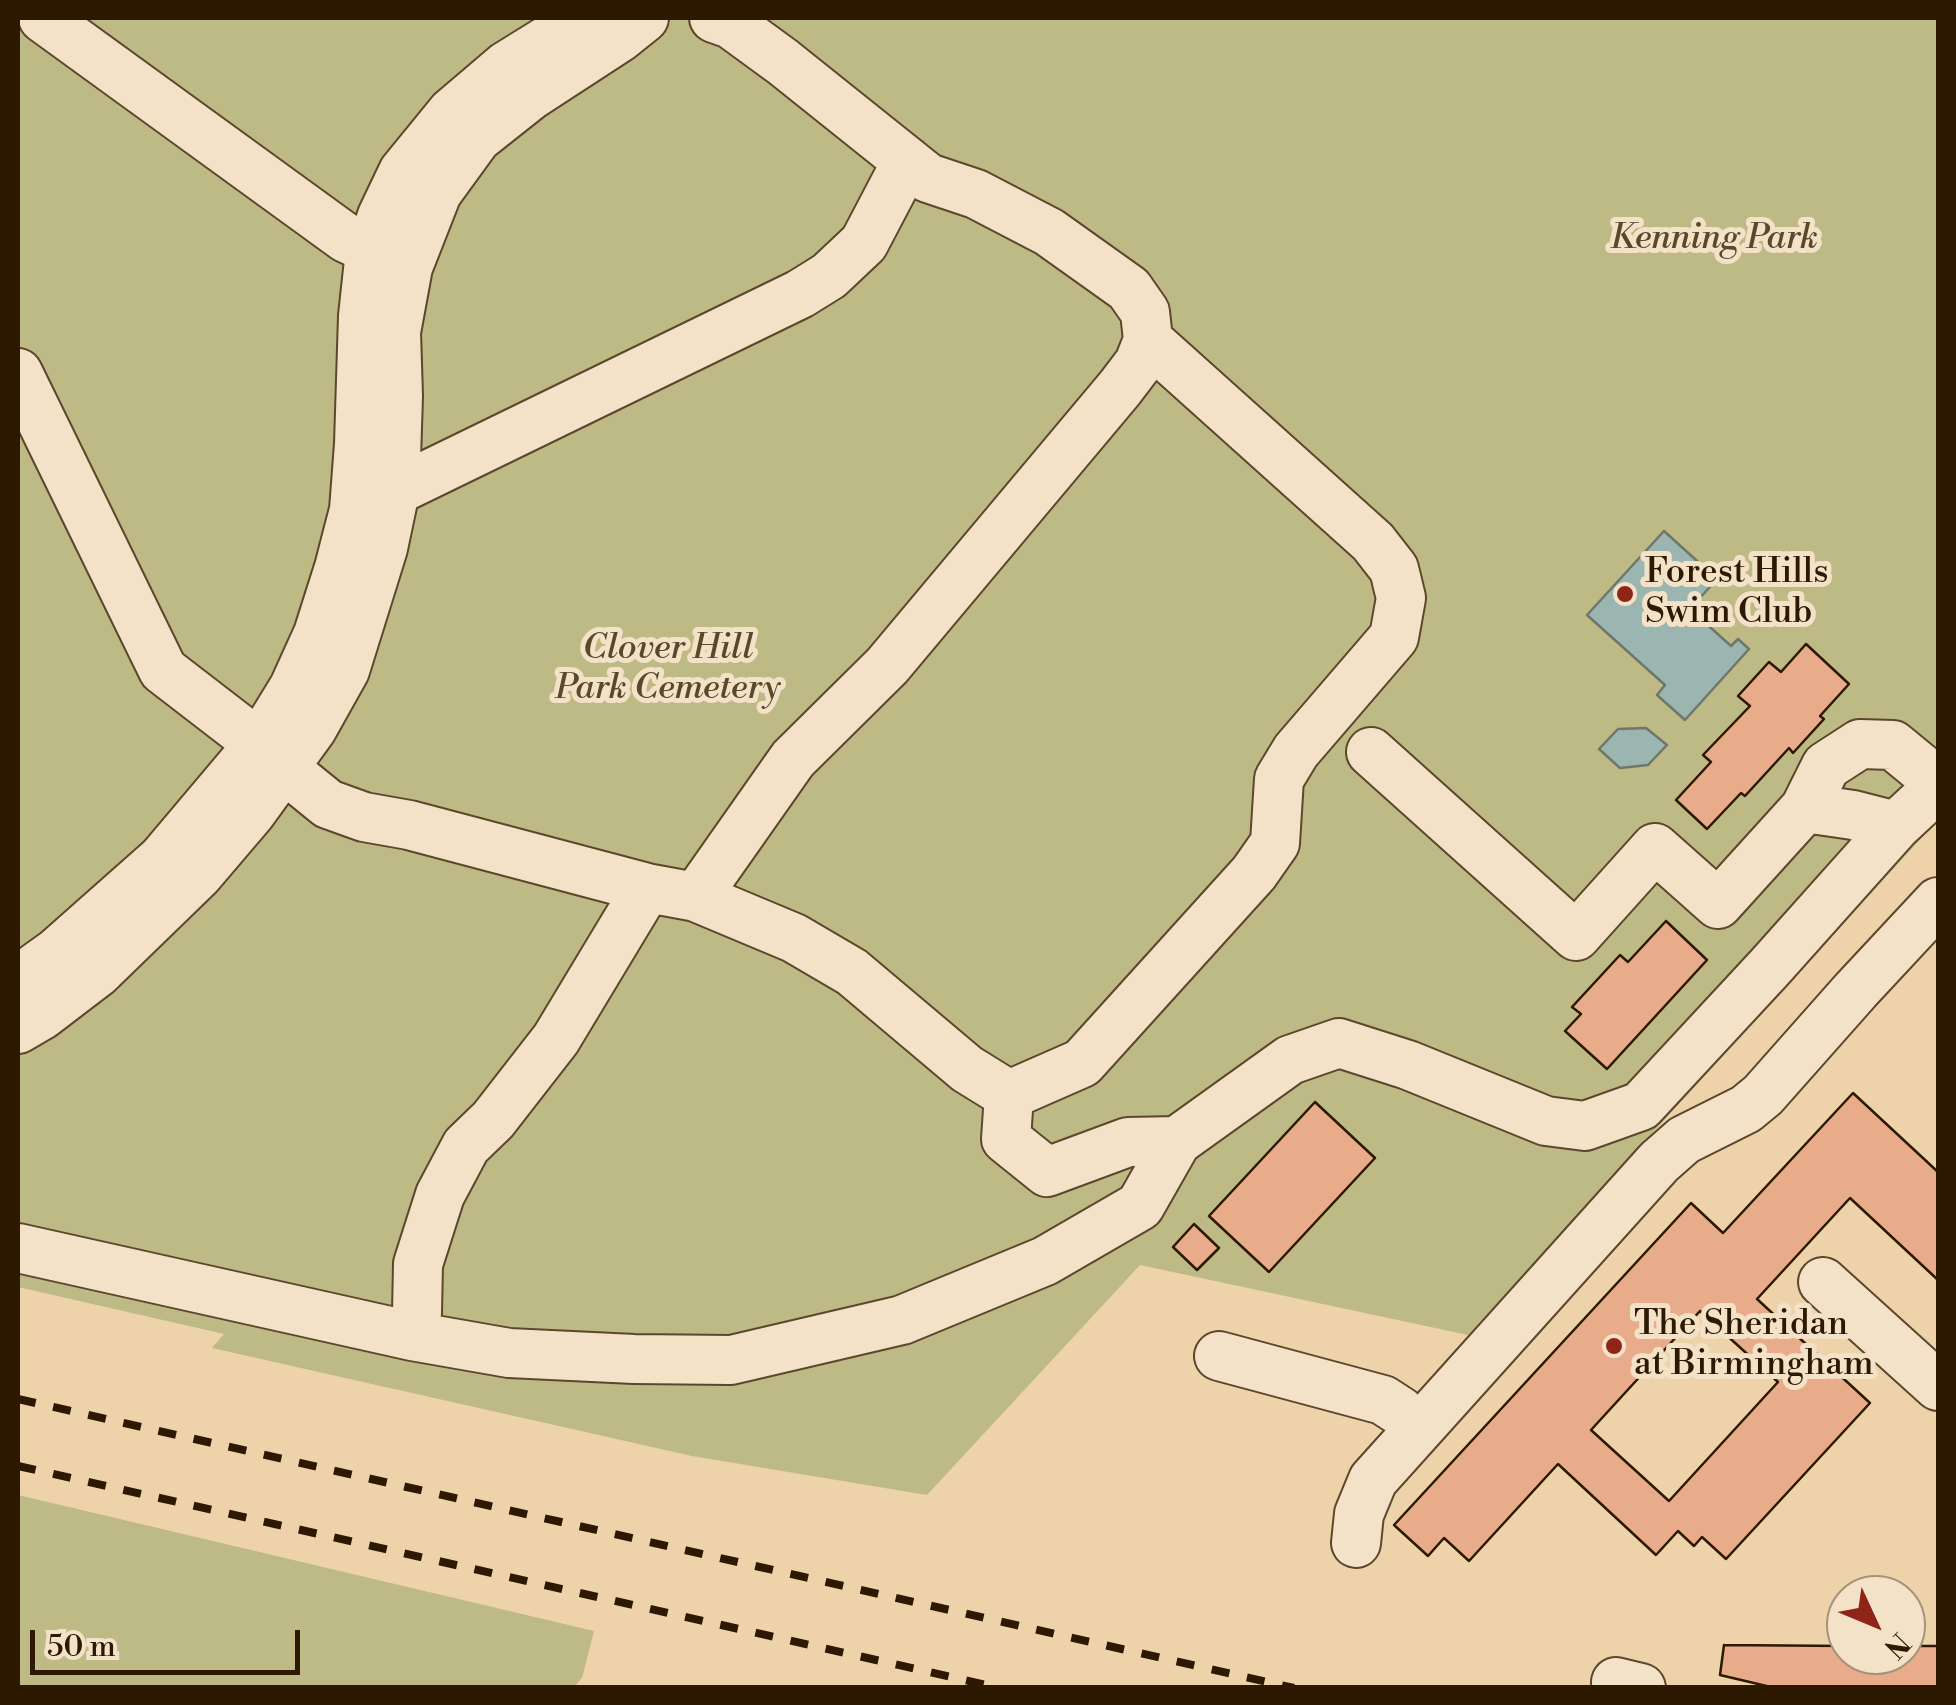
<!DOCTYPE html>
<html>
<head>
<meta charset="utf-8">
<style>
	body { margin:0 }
	#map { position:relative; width:1956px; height:1705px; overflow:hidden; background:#edd2aa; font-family:"Libre Bodoni",serif }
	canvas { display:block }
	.frame { position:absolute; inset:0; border:20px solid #2d1902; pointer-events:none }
	.north { position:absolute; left:1826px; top:1575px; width:100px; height:100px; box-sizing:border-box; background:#f3e2c8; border:2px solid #a49279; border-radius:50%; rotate:134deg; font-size:28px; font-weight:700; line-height:40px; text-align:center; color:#2d1902 }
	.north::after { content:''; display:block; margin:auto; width:35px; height:45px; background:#8f2418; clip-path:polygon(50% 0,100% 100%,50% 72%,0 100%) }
	.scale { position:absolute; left:30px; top:1630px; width:270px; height:45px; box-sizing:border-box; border:5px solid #2d1902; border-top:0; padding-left:12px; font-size:30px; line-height:35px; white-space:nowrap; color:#2d1902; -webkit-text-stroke:8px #f3e2c8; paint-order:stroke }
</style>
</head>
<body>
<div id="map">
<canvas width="1956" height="1705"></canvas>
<div class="frame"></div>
<div class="north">N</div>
<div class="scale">50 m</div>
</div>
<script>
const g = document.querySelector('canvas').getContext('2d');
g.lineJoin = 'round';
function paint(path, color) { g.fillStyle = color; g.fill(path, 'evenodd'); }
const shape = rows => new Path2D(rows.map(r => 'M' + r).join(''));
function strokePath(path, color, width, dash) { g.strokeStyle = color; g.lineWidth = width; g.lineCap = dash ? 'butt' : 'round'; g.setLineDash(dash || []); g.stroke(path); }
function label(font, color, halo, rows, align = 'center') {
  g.font = font + ' "Libre Bodoni",serif'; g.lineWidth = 10; g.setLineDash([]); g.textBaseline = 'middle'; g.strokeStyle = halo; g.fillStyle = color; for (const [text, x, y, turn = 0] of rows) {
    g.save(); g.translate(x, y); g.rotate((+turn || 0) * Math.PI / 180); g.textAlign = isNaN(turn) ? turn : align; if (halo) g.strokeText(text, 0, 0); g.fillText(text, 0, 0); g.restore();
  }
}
paint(shape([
	[18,18,1938,18,1938,820,1468,1335,1140,1265,927,1495,692,1456,212,1348,224,1334,18,1287],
	[18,1495,594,1631,582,1678,573,1688,18,1687]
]), '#bdba85');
const water = shape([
	[1664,531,1717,579,1690,609,1731,646,1738,639,1749,649,1685,720,1657,695,1665,685,1587,615,1664,531],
	[1646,728,1667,745,1648,765,1620,768,1599,749,1618,729,1646,728]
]);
paint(water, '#9bb6b1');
strokePath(water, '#6f776b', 2.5);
const building = shape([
	[1806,644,1849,684,1820,716,1824,719,1793,753,1789,748,1745,796,1741,793,1707,829,1676,800,1711,762,1703,755,1750,706,1738,696,1769,662,1781,672,1806,644],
	[1666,921,1707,960,1607,1069,1565,1031,1581,1014,1572,1007,1620,955,1628,962,1666,921],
	[1853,1093,1938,1172,1938,1280,1850,1198,1757,1299,1870,1403,1726,1559,1702,1537,1694,1546,1678,1531,1656,1555,1558,1464,1469,1561,1444,1538,1428,1556,1394,1525,1691,1203,1723,1233,1853,1093],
	[1700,1311,1778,1382,1669,1501,1591,1430,1700,1311],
	[1315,1102,1375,1158,1269,1272,1209,1216,1315,1102],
	[1194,1224,1219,1248,1197,1270,1173,1247,1194,1224],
	[1724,1645,1846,1646,1846,1655,1906,1655,1906,1646,1938,1646,1938,1688,1775,1688,1720,1675,1724,1645]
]);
paint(building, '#e8ac8a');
strokePath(building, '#2d1902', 2.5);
const minor = shape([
	[43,18,346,238,397,262],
	[18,373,163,670,259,744,285,769,328,804,364,817,409,825,647,888,696,897,794,938,852,972,967,1069,1009,1095,1006,1139,1047,1172,1128,1142,1177,1141,1290,1060,1339,1043,1408,1065,1546,1121,1585,1126,1641,1106,1770,967,1896,826,1938,787],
	[395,491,800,294,829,276,864,243,907,161],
	[1371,752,1576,936,1655,848,1718,904,1805,808],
	[1896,826,1853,815,1805,808,1826,766,1860,744,1893,745,1938,782],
	[696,897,793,759,887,666,1120,388,1139,363,1148,340,1145,312,1129,289,1049,232,976,194,928,178,783,62,731,24,714,18],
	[18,980,57,952,162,859,259,744,294,687,318,634,339,568,354,510,359,444,363,316,370,251,382,216,403,172,452,112,506,66,569,27,595,18],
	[18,1029,42,1015,97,973,199,874,251,813,312,729,345,670,383,548,395,491,398,396,396,332,408,267,437,193,477,138,530,96,619,38,644,18],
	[1009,1095,1082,1063,1254,873,1275,843,1279,779,1296,751,1394,637,1401,598,1394,569,1373,542,1148,340],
	[18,1248,412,1336,417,1313,418,1264,440,1195,466,1146,493,1120,556,1039,647,888],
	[1823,1282,1938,1386],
	[412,1336,509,1353,634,1359,731,1360,902,1320,1045,1261,1140,1206,1177,1141],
	[1219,1356,1383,1400,1400,1411,1418,1429],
	[1356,1543,1359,1514,1373,1480,1659,1162,1684,1140,1746,1109,1763,1095,1856,990,1938,902],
	[1616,1682,1641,1688]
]);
strokePath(minor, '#5d472c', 52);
strokePath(minor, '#f3e2c8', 48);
strokePath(shape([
	[18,1399,1294,1688],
	[18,1466,1000,1688]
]), '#2d1902', 8, [18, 18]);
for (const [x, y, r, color] of [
	[1625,594,10,"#8f2418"],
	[1614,1346,10,"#8f2418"]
]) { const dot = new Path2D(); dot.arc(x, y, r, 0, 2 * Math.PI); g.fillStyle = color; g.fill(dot); strokePath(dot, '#f3e2c8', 4); }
label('italic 35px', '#584929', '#f3e2c8', [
	["Kenning Park",1714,240],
	["Clover Hill",668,650],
	["Park Cemetery",668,690]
]);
label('35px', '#2d1902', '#f3e2c8', [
	["Forest Hills",1645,574],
	["Swim Club",1645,614],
	["The Sheridan",1634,1326],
	["at Birmingham",1634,1366]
], 'left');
</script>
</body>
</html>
